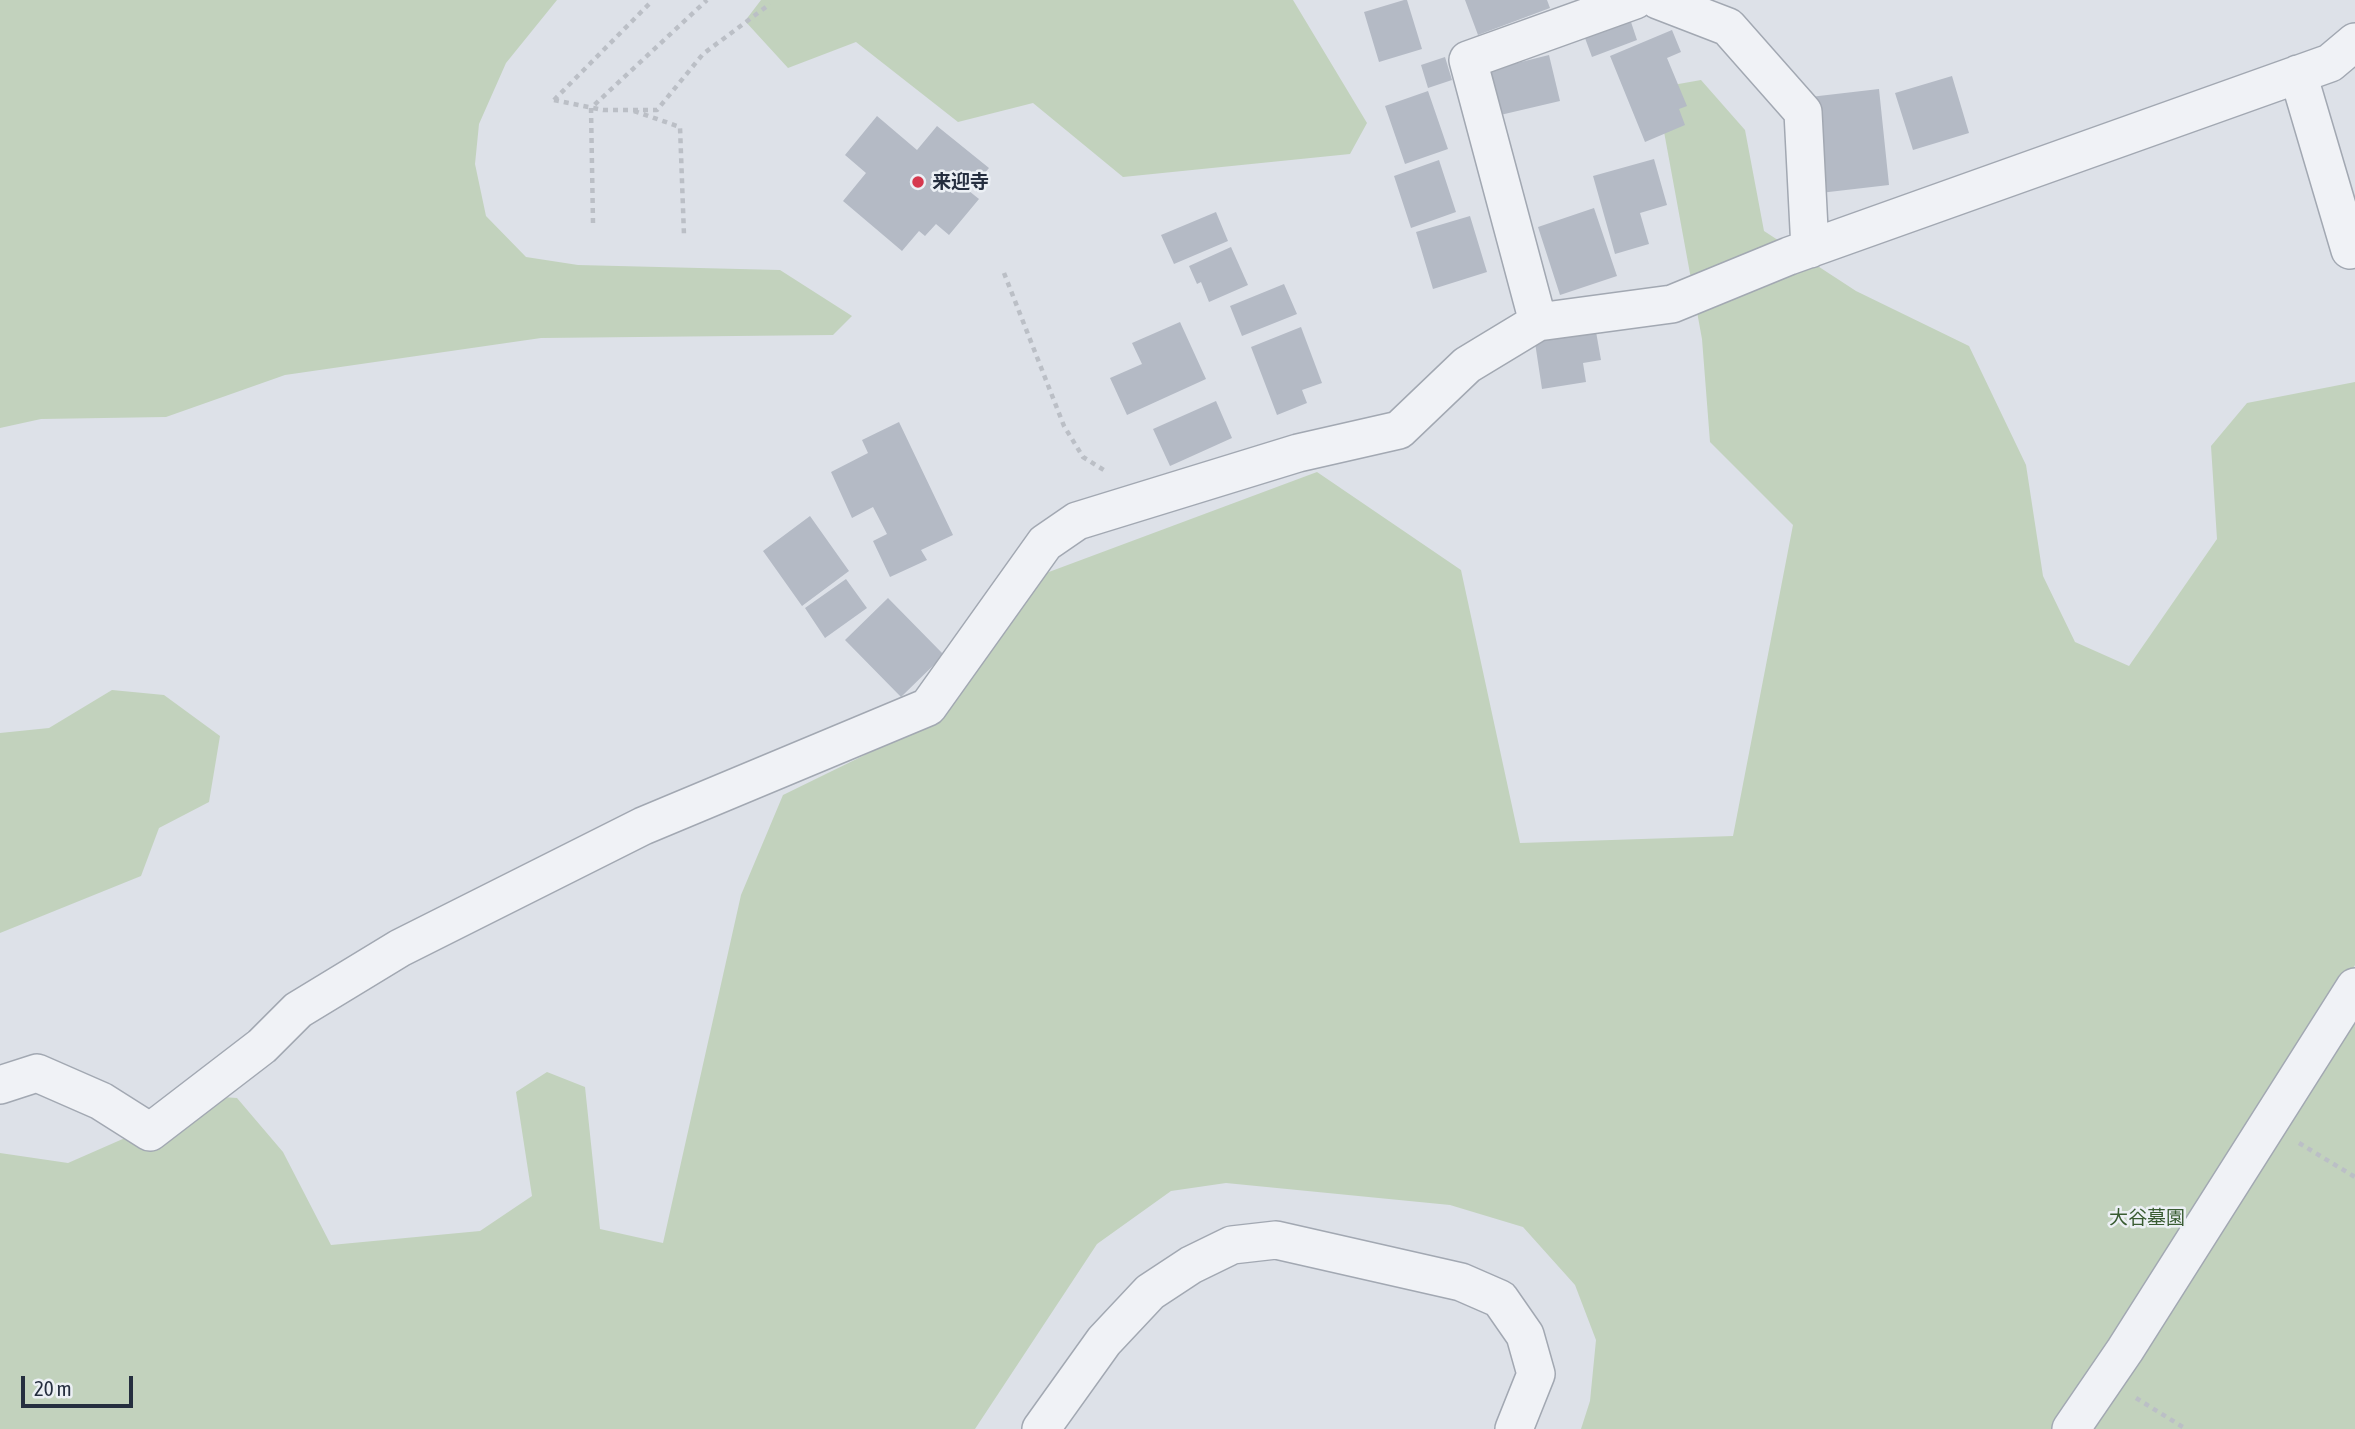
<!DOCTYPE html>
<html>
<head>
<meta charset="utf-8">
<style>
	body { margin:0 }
	#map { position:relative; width:2355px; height:1429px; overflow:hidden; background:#dde1e8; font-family:"Asap Condensed",sans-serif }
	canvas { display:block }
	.scale { position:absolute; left:21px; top:1376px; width:112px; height:32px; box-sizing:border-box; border:4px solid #252e3f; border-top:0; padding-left:9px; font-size:21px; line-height:24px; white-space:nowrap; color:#252e3f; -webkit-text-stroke:5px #ecf0f5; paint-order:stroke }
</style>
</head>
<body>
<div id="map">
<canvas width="2355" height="1429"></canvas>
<div class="scale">20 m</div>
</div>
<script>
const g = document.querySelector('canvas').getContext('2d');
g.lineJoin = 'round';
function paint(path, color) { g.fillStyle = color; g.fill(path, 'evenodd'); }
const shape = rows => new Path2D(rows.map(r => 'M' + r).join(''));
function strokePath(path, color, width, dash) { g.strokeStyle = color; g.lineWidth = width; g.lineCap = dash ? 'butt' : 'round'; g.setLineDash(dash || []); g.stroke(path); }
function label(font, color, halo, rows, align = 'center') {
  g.font = font + ' "Asap Condensed","Noto Sans JP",sans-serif'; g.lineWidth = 5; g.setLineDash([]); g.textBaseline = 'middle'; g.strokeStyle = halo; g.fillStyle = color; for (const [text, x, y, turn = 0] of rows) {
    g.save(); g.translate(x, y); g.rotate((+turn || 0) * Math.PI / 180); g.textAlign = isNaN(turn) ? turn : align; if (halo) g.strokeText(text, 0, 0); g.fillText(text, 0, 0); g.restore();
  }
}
paint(shape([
	[0,0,557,0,506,63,479,124,475,164,486,216,526,257,578,265,780,270,852,316,833,335,541,338,285,375,166,417,41,419,0,428],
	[761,0,1293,0,1367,123,1350,154,1123,177,1033,103,958,122,856,42,788,68,745,21],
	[1701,80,1745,130,1764,231,1856,291,1969,346,2026,465,2043,576,2075,642,2129,666,2217,539,2211,446,2247,403,2355,382,2355,965,2338,996,2355,1005,2355,1429,1581,1429,1590,1401,1596,1340,1575,1285,1523,1227,1450,1205,1226,1183,1171,1191,1097,1244,975,1429,0,1429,0,1153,68,1163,125,1138,179,1094,237,1098,283,1152,331,1245,480,1231,532,1196,516,1092,547,1072,585,1087,600,1229,663,1243,741,895,783,795,877,749,1014,585,1317,472,1461,570,1520,843,1733,836,1793,525,1710,442,1702,339,1656,88],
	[112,690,164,695,220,736,209,802,159,828,141,876,0,933,0,733,49,728]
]), '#c2d2bd');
paint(shape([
	[1404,0,1407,0,1422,49,1379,62,1364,12],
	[1465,0,1547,0,1550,8,1478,35],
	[1628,13,1637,40,1592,57,1582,30],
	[1672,30,1681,52,1667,58,1687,106,1679,109,1685,125,1645,142,1610,56],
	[1549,55,1560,101,1496,116,1485,71],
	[1445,57,1452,80,1428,88,1421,65],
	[1952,76,1969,133,1913,150,1895,93],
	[1879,89,1889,185,1820,193,1810,97],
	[1428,91,1448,149,1405,164,1385,106],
	[877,116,917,150,937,126,989,168,969,191,979,199,949,235,936,224,925,236,919,231,902,251,843,201,866,173,845,155],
	[1654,159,1667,205,1640,213,1649,244,1615,254,1593,176],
	[1439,160,1456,212,1411,228,1394,176],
	[1594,208,1617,276,1560,295,1538,227],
	[1216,212,1228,241,1174,264,1161,235],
	[1470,216,1487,272,1433,289,1416,232],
	[1231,247,1248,285,1209,302,1201,282,1197,284,1189,266],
	[1284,284,1297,314,1242,336,1230,306],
	[1180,322,1206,379,1127,415,1110,378,1142,364,1132,343],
	[1595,326,1601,360,1583,363,1586,382,1542,389,1534,336],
	[1301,327,1322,383,1302,390,1307,403,1277,415,1251,347],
	[1216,401,1232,438,1170,466,1153,429],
	[899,422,953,535,921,550,927,560,890,577,873,541,887,534,873,507,852,518,831,472,868,453,862,440],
	[810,516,849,571,802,606,763,551],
	[846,579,867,608,825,638,805,608],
	[888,598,944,655,901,697,845,640]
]), '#b4bac5');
const minor = shape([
	[1635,0,1468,60,1538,322,1672,304,1789,256,2330,63,2355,42],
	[1658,0,1728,27,1803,112,1810,249],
	[2298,74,2350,250],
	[0,1085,37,1073,101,1101,150,1132,262,1046,298,1010,400,948,643,826,928,707,1045,543,1077,521,1298,453,1399,430,1467,365,1538,322],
	[1041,1429,1104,1341,1150,1292,1191,1265,1232,1245,1276,1240,1461,1282,1500,1299,1525,1335,1536,1374,1514,1429],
	[2071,1429,2125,1350,2355,987]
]);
strokePath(minor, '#a2a8b2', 40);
strokePath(shape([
	[554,100,603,110,657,110,703,54,770,4],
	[554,100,651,2],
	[634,111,680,127,684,235],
	[593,223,591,108,707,0],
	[1004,273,1064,426,1083,457,1107,472],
	[2299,1143,2355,1177],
	[2136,1398,2186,1429]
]), '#bbbfc6', 4.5, [5, 5]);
strokePath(minor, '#f0f2f6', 37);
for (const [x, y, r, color] of [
	[918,182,7,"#d6384e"]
]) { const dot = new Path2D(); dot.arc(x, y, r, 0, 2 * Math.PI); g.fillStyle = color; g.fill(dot); strokePath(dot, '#ecf0f5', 2.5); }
label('bold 19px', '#252e3f', '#ecf0f5', [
	["来迎寺",932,182]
], 'left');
label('19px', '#395c32', '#ecf0f5', [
	["大谷墓園",2147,1218]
]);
</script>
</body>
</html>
